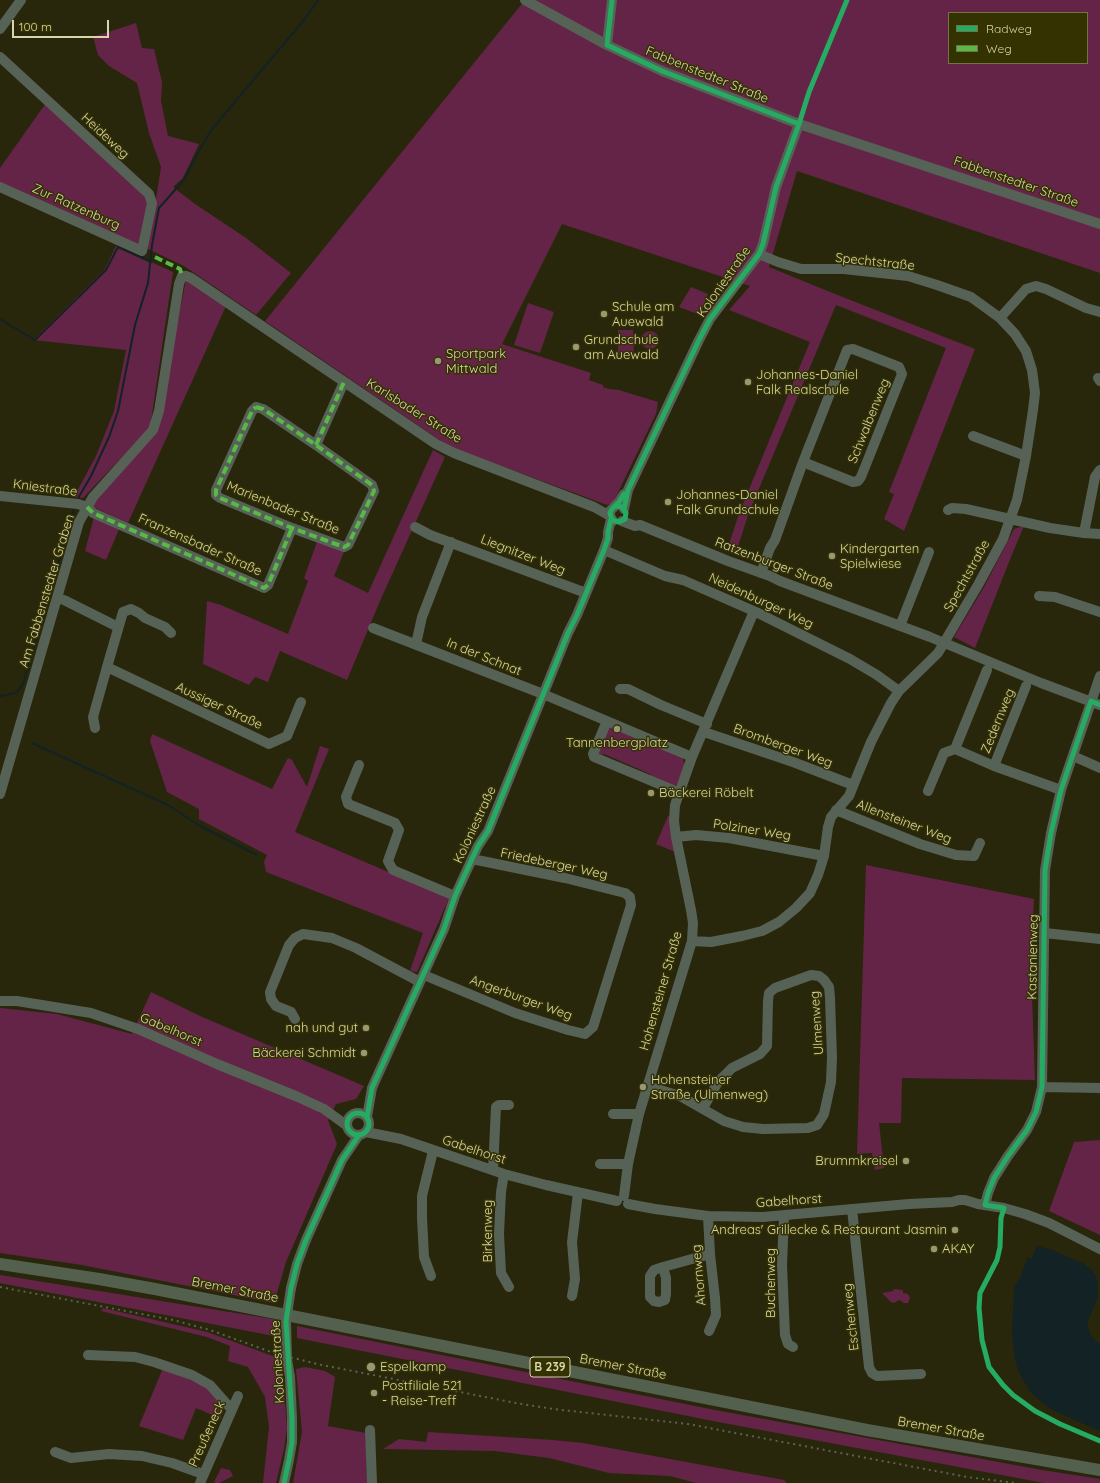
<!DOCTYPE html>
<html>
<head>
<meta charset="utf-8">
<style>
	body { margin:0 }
	#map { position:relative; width:1100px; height:1483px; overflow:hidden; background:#28270c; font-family:Quicksand,sans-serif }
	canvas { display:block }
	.legend { position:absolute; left:948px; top:12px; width:140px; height:52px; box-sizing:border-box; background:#343200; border:1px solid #757345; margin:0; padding:5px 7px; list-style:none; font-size:12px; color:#d6d5ac }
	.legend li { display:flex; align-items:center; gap:8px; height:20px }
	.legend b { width:20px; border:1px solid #757345 }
	.scale { position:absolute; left:12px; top:20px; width:97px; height:18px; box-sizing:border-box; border:2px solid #d6d5ac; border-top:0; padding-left:5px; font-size:12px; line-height:14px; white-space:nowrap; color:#d6d5ac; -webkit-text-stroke:3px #343200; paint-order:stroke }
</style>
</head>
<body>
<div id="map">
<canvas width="1100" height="1483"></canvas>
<ul class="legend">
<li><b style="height:5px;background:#26ab63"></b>Radweg</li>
<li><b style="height:5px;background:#58b947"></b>Weg</li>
</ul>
<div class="scale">100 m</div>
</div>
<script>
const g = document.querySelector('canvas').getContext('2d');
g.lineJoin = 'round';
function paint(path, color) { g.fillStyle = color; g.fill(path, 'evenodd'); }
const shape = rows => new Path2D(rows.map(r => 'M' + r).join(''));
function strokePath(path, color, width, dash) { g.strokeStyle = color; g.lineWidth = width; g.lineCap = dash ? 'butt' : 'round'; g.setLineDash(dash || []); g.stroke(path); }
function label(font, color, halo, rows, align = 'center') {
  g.font = font + ' Quicksand,sans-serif'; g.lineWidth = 3; g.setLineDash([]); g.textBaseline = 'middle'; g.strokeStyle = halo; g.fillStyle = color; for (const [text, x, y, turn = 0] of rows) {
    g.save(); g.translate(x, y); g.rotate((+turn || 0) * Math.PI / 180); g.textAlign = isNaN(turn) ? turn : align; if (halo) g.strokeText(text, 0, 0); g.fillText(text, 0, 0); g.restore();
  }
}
paint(shape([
	[525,0,1100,0,1100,273,797,171,769,267,830,292,975,349,904,531,884,519,894,494,889,492,946,348,836,305,748,515,736,553,727,550,740,511,810,342,729,310,750,286,562,224,502,344,591,373,589,380,603,385,603,387,609,389,619,390,658,402,656,414,613,503,607,505,450,447,265,321],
	[949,13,1087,13,1087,63,949,63],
	[136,23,142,48,154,49,162,82,161,101,168,136,199,144,183,178,173,187,195,204,246,238,291,273,256,315,184,266,148,249,147,239,156,199,161,167,149,133,137,83,109,66,98,55,93,37],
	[46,103,147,195,149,203,140,246,0,184,0,168],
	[116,246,173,272,150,428,83,498,74,497,96,456,114,411,126,350,33,340,105,269],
	[186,280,226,306,128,523,93,507,93,502,156,431],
	[691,287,708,294,700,315,679,307],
	[528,303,554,312,540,353,514,345],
	[618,330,633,330,634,354,618,355],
	'641 340a9 9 0 1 1 18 0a9 9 0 1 1-18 0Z',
	[433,450,445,457,380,601,347,680,280,651,268,682,255,677,249,685,203,664,207,601,221,605,288,634,308,581,304,578,317,542,344,552,334,576,368,593],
	[94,517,120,527,106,560,85,551],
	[1024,526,1013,552,975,648,954,637,984,587,1014,529],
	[611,728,679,755,683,759,685,767,679,784,674,786,652,777,650,774,604,754,600,755,598,752,607,729],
	[152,734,272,789,288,758,292,760,307,787,320,746,329,749,295,832,449,898,417,972,410,971,423,933,266,872,264,862,267,855,199,819,199,809,167,792,150,741],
	[668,816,671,816,675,852,656,844],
	[866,865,1034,899,1031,968,1035,1080,902,1078,901,1123,879,1123,884,1168,875,1170,872,1153,857,1154],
	[151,992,200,1016,364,1086,356,1099,336,1104,328,1120,337,1144,286,1262,274,1303,82,1265,0,1253,0,1008,57,1014,132,1034],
	[1100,1140,1100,1235,1049,1211,1074,1142],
	[0,1275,279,1320,279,1337,0,1283],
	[894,1289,903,1290,903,1293,908,1294,910,1298,908,1303,904,1303,899,1300,894,1303,891,1302,882,1293,893,1291],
	[103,1308,207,1332,278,1358,284,1388,287,1428,284,1449,276,1483,263,1483,269,1427,265,1397,248,1367,228,1361,230,1346,207,1337,101,1311],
	[297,1326,715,1410,1042,1470,1100,1479,1100,1483,1044,1483,713,1421,297,1338],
	[305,1367,325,1371,335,1377,328,1426,366,1433,367,1483,293,1483,302,1432,296,1369],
	[163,1368,207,1387,219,1402,221,1419,196,1408,183,1440,139,1426],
	[428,1432,553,1440,583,1443,784,1480,787,1483,696,1483,670,1476,609,1473,549,1458,495,1451,383,1449,399,1439,426,1442],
	[221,1468,230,1470,233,1476,219,1483,216,1483,214,1482]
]), '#642447');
paint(shape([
	[1037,1246,1052,1250,1084,1264,1091,1269,1096,1276,1098,1287,1098,1297,1087,1323,1091,1336,1100,1344,1100,1431,1061,1414,1049,1408,1032,1394,1019,1373,1015,1360,1012,1333,1014,1286,1020,1278,1028,1257,1032,1259]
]), '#122225');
strokePath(shape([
	[0,319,35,340,106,270,118,247,151,262],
	[77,500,91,476,109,437,118,411,135,325,148,283,152,245,159,208,183,181,201,147,212,129,304,20,318,0],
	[0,696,11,694,17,692,23,684,75,506],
	[32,743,168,805,200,826,257,855]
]), '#122225', 2);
strokePath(shape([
	[525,0,607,45,662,71,799,124,1100,224],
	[0,29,21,0],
	[607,45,612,0],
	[0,57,149,194,152,203,142,251,0,187],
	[1000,318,1026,289,1036,286,1046,289,1086,308,1100,312],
	[1098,378,1100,381],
	[256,407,263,409,316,445,372,485,374,491,348,545,344,547,292,528,220,498,216,495,216,490,252,411,256,407],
	[973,436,1026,456],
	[316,445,344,382],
	[0,496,78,504,87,507,93,513,264,588,268,585,292,528],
	[624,509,628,490,699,340,710,319,759,254,763,244,776,187,799,124],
	[948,510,952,508,966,509,1050,528,1084,533,1100,534],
	[613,521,610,516,610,511,619,502,624,494],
	[622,521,635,526,640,525,728,561,770,576,780,581,930,637,1041,683,1100,705],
	[415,527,430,535,586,593],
	[1084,533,1095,477,1100,470],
	[604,550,665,576,683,580,756,612,850,659,877,675,899,691],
	[761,573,770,548,775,540,803,462,847,350,853,349,899,367,902,374,861,477,858,481,853,482,803,462],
	[1039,596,1055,597,1100,612],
	[57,598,64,600,118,627],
	[900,626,929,552],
	[373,628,543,694,692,757],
	[171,633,165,627,145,618,139,613,131,609,123,612,107,667,269,744,287,736,301,702],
	[416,644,422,617,451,542],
	[987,670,955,749,994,766],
	[1026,686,994,766,1061,790],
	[620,689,628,689,661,705,707,724],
	[607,721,593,754,594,757,678,792],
	[95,728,93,717,107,667],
	[704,732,793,762,853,785],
	[1073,756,1100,768],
	[359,765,346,797,348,804,395,823,399,830,388,861,393,870,455,896],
	[928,791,944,753,955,749],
	[0,794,79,522,93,497,153,430,159,411,179,284,182,276,186,276,191,278,436,444,454,453,594,507,610,516],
	[836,810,920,844,956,855,974,856,980,843],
	[676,837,696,835,729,838,824,856],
	[1045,933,1100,939],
	[692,941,711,942,742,936,762,931,779,922,796,908,810,893,818,875,824,856,828,827,831,817,849,796,871,742,891,703,899,691,938,653,978,585,1003,539,1017,500,1026,456,1033,410,1035,393,1032,370,1026,351,1015,334,1000,318,971,297,937,285,908,276,844,269,801,269,778,262,759,254],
	[424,975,515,1013,568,1030,585,1034,593,1027,631,905,630,897,625,893,565,878,472,859],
	[0,1001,17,1001,91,1013,138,1029,217,1064,298,1097,324,1109,346,1125],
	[295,1019,291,1012,276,1006,271,999,270,992,289,945,295,938,303,934,332,938,356,948,420,982],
	[647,1086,680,1096,724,1121,743,1127,763,1129,808,1128,817,1125,824,1114,831,1082,832,1058,830,998,829,987,824,980,819,976,811,975,775,988,769,993,768,1001,767,1046,760,1054,732,1068,718,1082,703,1108],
	[1042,1087,1100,1088],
	'347 1124a11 11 0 1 1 22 0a11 11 0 1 1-22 0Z',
	[613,1114,639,1114],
	[367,1117,372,1088,376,1079,444,929,455,896,472,859,478,846,488,831,568,633,577,615,604,550,608,538,608,532,611,519],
	[366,1132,401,1139,504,1174,546,1185,617,1201],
	[600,1164,628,1164],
	[493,1170,496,1107,499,1105,509,1105],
	[504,1174,501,1192,499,1234,501,1273,509,1287],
	[624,1196,628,1164,639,1114,692,941,693,923,691,910,676,837,674,821,675,805,692,757,752,616,756,612],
	[628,1204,655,1209,708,1216,763,1217,909,1204,952,1202,959,1200,965,1200,978,1204,1004,1208,1025,1214,1049,1223,1100,1249],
	[985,1205,988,1193,994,1178,1008,1156,1027,1130,1036,1112,1042,1087,1045,870,1051,833,1061,790,1100,676],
	[852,1209,869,1367,872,1373,877,1376,921,1374],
	[708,1216,710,1254,715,1298,716,1315,709,1331],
	[784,1216,782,1265,785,1335,788,1344,793,1347],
	[663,1267,666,1278,666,1294,665,1300,659,1302,654,1301,650,1297,650,1276,654,1270,663,1267,710,1254],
	[431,1276,424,1257,422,1218,422,1196,433,1151],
	[291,1288,297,1264,306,1240,342,1160,359,1135],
	[572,1296,575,1279,572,1242,578,1193],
	[88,1355,135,1357,154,1362,192,1375,210,1385,232,1410],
	[370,1430,372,1483],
	[55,1452,71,1458,109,1454,142,1456,172,1463,203,1474],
	[200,1483,238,1396],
	[284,1483,289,1460,292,1442,292,1418,290,1377]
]), '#576256', 10);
strokePath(shape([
	[0,1264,99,1279,155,1289,867,1430,1100,1470]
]), '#54604e', 12);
strokePath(shape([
	[0,1287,173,1320,210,1330,274,1353,317,1364,516,1403,553,1409,688,1424,967,1477,1015,1483]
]), '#5c6253', 2, [2, 4]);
strokePath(shape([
	[290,1377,287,1359,286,1321,291,1288]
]), '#576256', 10);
strokePath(shape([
	[155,257,180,269,182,276],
	[256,407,263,409,316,445,372,485,374,491,348,545,344,547,292,528,220,498,216,495,216,490,252,411,256,407],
	[316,445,344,382],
	[87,507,93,513,264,588,268,585,292,528]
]), '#58b947', 4, [8, 4]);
strokePath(shape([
	[612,0,607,45,662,71,799,124],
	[616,506,622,507,626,513,625,519,619,522,612,520,610,513,612,509,619,502,624,494],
	[624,509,628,490,699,340,710,319,759,254,763,244,776,187,799,124,809,92,847,0],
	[1100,705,1091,701,1061,790,1051,833,1045,870,1042,1087,1036,1112,1027,1130,1008,1156,994,1178,988,1193,985,1205,1004,1208,1001,1218,1000,1247,997,1260,980,1293,979,1308,982,1340,989,1367,1003,1385,1013,1395,1035,1411,1060,1424,1100,1441],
	'347 1124a11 11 0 1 1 22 0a11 11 0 1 1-22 0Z',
	[367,1117,372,1088,376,1079,444,929,455,896,472,859,478,846,488,831,568,633,577,615,604,550,608,538,608,532,611,519],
	[284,1483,289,1460,292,1442,292,1418,286,1321,291,1288,297,1264,306,1240,342,1160,359,1135]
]), '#26ab63', 5);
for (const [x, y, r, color] of [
	[604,314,4,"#999874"],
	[576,347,4,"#999874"],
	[438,361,4,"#999874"],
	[748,382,4,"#999874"],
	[668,502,4,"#999874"],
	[832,556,4,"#999874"],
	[617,729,4,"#999874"],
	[651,793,4,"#999874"],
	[366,1028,4,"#999874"],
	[364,1053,4,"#999874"],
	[643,1087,4,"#999874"],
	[906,1161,4,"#999874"],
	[955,1230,4,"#999874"],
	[934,1249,4,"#999874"],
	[371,1367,5,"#999874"],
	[374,1393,4,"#999874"]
]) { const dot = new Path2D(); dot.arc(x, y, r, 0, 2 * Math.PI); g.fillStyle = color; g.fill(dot); strokePath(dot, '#343200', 1.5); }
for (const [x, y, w] of [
	[550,1367,40]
]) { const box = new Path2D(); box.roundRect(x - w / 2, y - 10, w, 20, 3); g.fillStyle = '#343200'; g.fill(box); strokePath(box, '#d6d5ac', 1); }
label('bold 12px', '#d6d5ac', null, [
	["B 239",550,1367]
]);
label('13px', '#d6d5ac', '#343200', [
	["Fabbenstedter Straße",707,75,22],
	["Heideweg",105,136,43],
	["Fabbenstedter Straße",1016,182,19],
	["Zur Ratzenburg",76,207,24],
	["Spechtstraße",875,262,6],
	["Koloniestraße",724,282,-55],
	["Karlsbader Straße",414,411,32],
	["Schwalbenweg",869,421,-68],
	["Kniestraße",45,488,7],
	["Marienbader Straße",283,508,22],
	["Franzensbader Straße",200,545,24],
	["Liegnitzer Weg",523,555,21],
	["Ratzenburger Straße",774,564,21],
	["Spechtstraße",967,576,-61],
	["Am Fabbenstedter Graben",47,591,-73],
	["Neidenburger Weg",761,601,25],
	["In der Schnat",484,657,22],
	["Aussiger Straße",219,706,25],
	["Zedernweg",998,721,-68],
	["Bromberger Weg",783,746,20],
	["Allensteiner Weg",904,822,21],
	["Koloniestraße",475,825,-65],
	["Polziner Weg",752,830,9],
	["Friedeberger Weg",554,864,12],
	["Kastanienweg",1033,957,-89],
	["Hohensteiner Straße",661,991,-74],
	["Angerburger Weg",521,998,20],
	["Ulmenweg",817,1023,-94],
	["Gabelhorst",171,1030,23],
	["Gabelhorst",474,1150,18],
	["Gabelhorst",789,1201,-4],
	["Birkenweg",488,1231,-90],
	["Ahornweg",699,1275,-95],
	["Buchenweg",771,1283,-90],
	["Bremer Straße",235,1290,11],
	["Eschenweg",851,1317,-96],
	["Koloniestraße",278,1362,-93],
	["Bremer Straße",623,1367,11],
	["Bremer Straße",941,1429,10],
	["Preußeneck",207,1434,-66]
]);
label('13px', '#d6d5ac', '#343200', [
	["Schule am",612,307],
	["Auewald",612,322],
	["Grundschule",584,340],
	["am Auewald",584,355],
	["Sportpark",446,354],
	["Mittwald",446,369],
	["Johannes-Daniel",756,375],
	["Falk Realschule",756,390],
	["Johannes-Daniel",676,495],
	["Falk Grundschule",676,510],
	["Kindergarten",840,549],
	["Spielwiese",840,564],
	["Tannenbergplatz",617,743,"center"],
	["Bäckerei Röbelt",659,793],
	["nah und gut",358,1028,"right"],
	["Bäckerei Schmidt",356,1053,"right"],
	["Hohensteiner",651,1080],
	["Straße (Ulmenweg)",651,1095],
	["Brummkreisel",898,1161,"right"],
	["Andreas' Grillecke & Restaurant Jasmin",947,1230,"right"],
	["AKAY",942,1249],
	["Espelkamp",380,1367],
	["Postfiliale 521",382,1386],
	["- Reise-Treff",382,1401]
], 'left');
</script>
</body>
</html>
